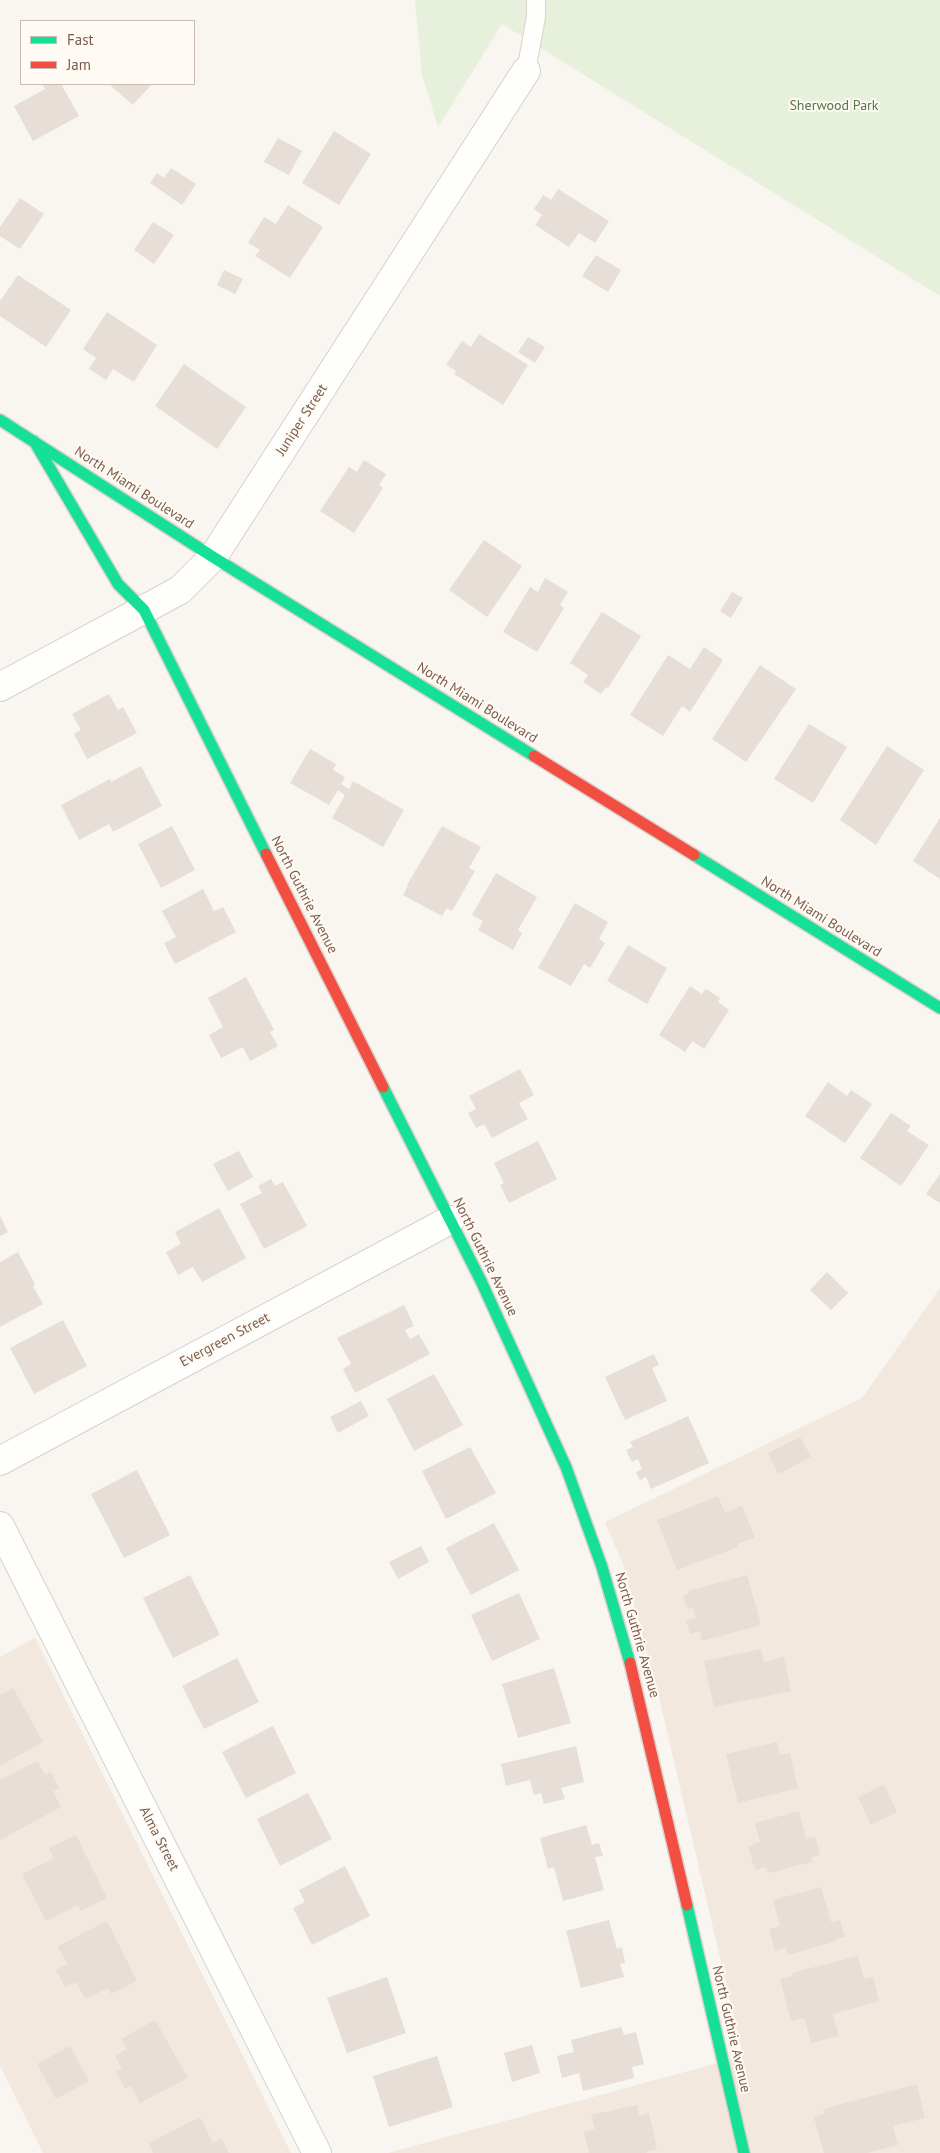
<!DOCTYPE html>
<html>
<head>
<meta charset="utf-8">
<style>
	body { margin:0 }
	#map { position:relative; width:940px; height:2153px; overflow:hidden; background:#f9f5f0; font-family:"PT Sans",sans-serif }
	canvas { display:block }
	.legend { position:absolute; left:20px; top:20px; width:175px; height:65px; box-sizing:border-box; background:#fffaf3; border:1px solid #cabbb1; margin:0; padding:6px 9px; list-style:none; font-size:15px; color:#7a5c4d }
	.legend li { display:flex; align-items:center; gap:10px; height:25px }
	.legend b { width:25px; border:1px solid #cabbb1 }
</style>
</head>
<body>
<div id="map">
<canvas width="940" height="2153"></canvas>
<ul class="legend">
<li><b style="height:6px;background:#16e098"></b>Fast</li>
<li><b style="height:6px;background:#f24e42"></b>Jam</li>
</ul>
</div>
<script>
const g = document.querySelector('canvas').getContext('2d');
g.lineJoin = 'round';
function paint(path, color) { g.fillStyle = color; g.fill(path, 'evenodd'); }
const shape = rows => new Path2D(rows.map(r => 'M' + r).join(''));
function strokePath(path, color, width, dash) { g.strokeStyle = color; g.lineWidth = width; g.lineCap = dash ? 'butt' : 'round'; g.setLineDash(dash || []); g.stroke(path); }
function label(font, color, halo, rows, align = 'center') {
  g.font = font + ' "PT Sans",sans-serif'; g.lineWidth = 4; g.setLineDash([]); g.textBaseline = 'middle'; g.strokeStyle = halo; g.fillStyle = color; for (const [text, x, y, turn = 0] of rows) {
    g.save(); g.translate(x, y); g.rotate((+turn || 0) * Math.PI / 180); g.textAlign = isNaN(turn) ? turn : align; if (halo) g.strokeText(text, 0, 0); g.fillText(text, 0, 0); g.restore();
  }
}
paint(shape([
	[940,1288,940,2153,388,2153,743,2056,658,1693,623,1564,605,1522,862,1398],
	[35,1638,291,2153,43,2153,0,2066,0,1657]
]), '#f2e8de');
paint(shape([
	[415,0,940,0,940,296,502,24,438,127,422,75]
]), '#e7f0db');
paint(shape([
	[42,84,61,84,79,116,33,141,14,106,45,89],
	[109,84,152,84,133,105],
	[334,131,371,154,339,205,302,183],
	[278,138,302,151,289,175,264,162],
	[171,168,196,184,182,205,150,183,157,173,164,178],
	[558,189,609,221,595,243,579,233,569,247,535,225,542,215,534,209,543,195,551,200],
	[20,198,44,214,20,249,0,236,0,227],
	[288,205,323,227,290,278,255,256,260,250,248,243,264,217,276,224],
	[153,222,174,235,154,264,134,250],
	[596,255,621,270,608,292,582,276],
	[224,270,243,279,235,294,217,285],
	[18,275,71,310,46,347,0,316,0,301],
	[107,312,157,345,134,382,113,369,106,380,89,369,96,358,83,349],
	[479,334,528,365,503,405,454,374,456,371,446,365,462,341,471,347],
	[528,337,545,347,535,363,518,352],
	[184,364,246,407,217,449,155,406],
	[364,460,386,474,379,485,383,488,354,533,320,511,349,467,357,472],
	[484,540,522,566,487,617,449,590],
	[545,578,568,592,560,605,564,608,537,652,503,632,530,587,538,592],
	[732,592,743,598,731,618,720,611],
	[602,612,641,636,608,688,606,687,601,694,583,682,588,675,570,663],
	[704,647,723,660,690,712,682,706,663,736,630,715,668,655,690,669],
	[760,665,796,689,746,762,712,739],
	[109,694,118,710,123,707,137,733,87,759,74,734,81,730,72,714],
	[809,724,847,747,813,803,774,779],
	[887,746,924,770,876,845,840,820],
	[310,749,336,764,333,770,345,777,341,784,349,789,353,781,404,810,383,847,332,818,345,795,338,790,329,805,290,783],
	[141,766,162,806,113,832,109,824,79,840,61,805,110,779,111,782],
	[940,818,940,879,913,861],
	[172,826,195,870,161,888,138,844],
	[442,826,481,847,469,868,475,871,452,911,447,908,442,916,403,895,408,886,407,885],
	[496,873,537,897,518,930,522,933,513,950,478,930,483,921,472,915],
	[203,889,214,911,223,907,236,932,175,964,164,943,176,937,162,911],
	[575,903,608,922,599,939,605,943,590,968,584,964,571,986,538,968],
	[628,945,667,968,647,1004,607,981],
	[246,977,274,1030,270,1032,278,1046,250,1061,243,1047,221,1058,209,1035,223,1027,208,998],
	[690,986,702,994,706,989,720,998,718,1002,729,1010,704,1049,692,1041,685,1052,659,1035],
	[520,1069,534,1095,519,1103,528,1119,492,1138,484,1124,476,1128,468,1113,476,1109,469,1096],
	[828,1082,847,1096,851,1090,872,1104,845,1143,805,1116],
	[891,1113,911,1126,907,1131,929,1145,901,1186,860,1158],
	[538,1141,557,1179,509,1203,500,1185,504,1183,494,1163],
	[239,1151,253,1177,228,1191,213,1164],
	[940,1174,940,1203,926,1194],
	[271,1179,275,1186,283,1182,307,1226,264,1249,240,1204,262,1193,258,1186],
	[219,1208,246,1258,202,1282,193,1267,178,1275,166,1252,181,1244,175,1232],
	[0,1216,8,1232,0,1236],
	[18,1252,35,1284,33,1286,43,1304,0,1327,0,1262],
	[827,1272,848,1293,831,1310,810,1290],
	[404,1305,414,1326,405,1330,410,1339,419,1334,430,1354,355,1393,343,1369,351,1364,337,1338],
	[63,1320,87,1366,34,1394,10,1348],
	[654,1354,659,1365,652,1368,667,1401,625,1420,605,1377],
	[434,1374,463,1425,414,1451,387,1399],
	[361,1401,369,1416,338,1433,330,1417],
	[688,1416,709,1463,651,1489,646,1477,640,1480,636,1472,642,1469,638,1459,632,1462,626,1450,633,1447,630,1442],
	[800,1437,811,1457,778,1474,768,1453],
	[470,1447,496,1493,446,1519,422,1471],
	[137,1470,170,1535,124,1558,91,1494],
	[718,1496,725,1513,742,1506,755,1538,737,1544,738,1547,677,1570,657,1520],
	[494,1523,519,1570,471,1595,446,1548],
	[421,1546,429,1562,398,1579,389,1562],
	[190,1575,220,1635,173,1658,143,1598],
	[747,1575,761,1625,702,1641,700,1631,690,1634,686,1620,696,1618,693,1608,687,1609,683,1596,689,1594,688,1591],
	[519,1593,540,1639,492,1661,471,1615],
	[761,1649,764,1662,784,1657,791,1691,714,1707,704,1661],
	[237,1658,259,1702,204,1729,182,1686],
	[554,1668,571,1723,518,1738,502,1684],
	[13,1688,43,1742,0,1766,0,1695],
	[273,1726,296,1773,246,1798,222,1752],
	[777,1742,780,1755,790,1753,798,1788,738,1803,726,1754],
	[576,1746,584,1782,561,1788,565,1799,544,1804,541,1793,534,1795,530,1780,506,1786,501,1764],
	[37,1761,45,1775,51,1772,59,1788,53,1791,61,1807,0,1840,0,1780],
	[884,1785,897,1812,871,1825,858,1797],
	[308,1793,332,1839,280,1866,257,1819],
	[799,1811,806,1839,815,1836,820,1855,811,1857,812,1862,768,1873,766,1867,755,1870,748,1846,760,1842,755,1823],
	[586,1825,592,1845,599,1843,603,1856,595,1857,604,1890,563,1901,554,1867,548,1869,540,1838],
	[76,1835,107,1898,81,1911,78,1905,46,1921,22,1874,54,1858,49,1848],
	[345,1866,370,1916,312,1945,293,1908,305,1902,299,1890],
	[821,1887,831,1922,840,1920,845,1937,836,1939,837,1941,788,1955,786,1948,775,1951,769,1929,780,1926,773,1900],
	[609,1920,617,1949,622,1947,625,1963,620,1964,624,1977,581,1988,566,1931],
	[107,1921,137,1981,111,1994,108,1988,85,1999,76,1982,65,1987,56,1970,67,1964,58,1946],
	[858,1956,864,1979,873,1977,879,2001,833,2014,839,2036,811,2043,805,2020,802,2018,791,2021,780,1979,792,1976,792,1973],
	[387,1977,406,2033,347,2053,327,1998],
	[155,2020,188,2078,140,2103,131,2086,125,2089,116,2072,122,2068,115,2056,127,2049,121,2039],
	[621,2027,624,2035,636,2032,644,2064,632,2067,634,2078,583,2091,579,2073,562,2078,557,2056,574,2052,571,2040],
	[532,2045,540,2073,512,2082,504,2053],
	[70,2046,89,2081,56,2099,37,2064],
	[437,2056,453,2107,389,2127,373,2076],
	[917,2084,925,2118,893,2126,898,2145,867,2153,824,2153,814,2117,824,2114,823,2109],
	[637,2105,639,2116,649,2113,657,2149,647,2151,647,2153,589,2153,584,2132,595,2129,591,2115],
	[200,2117,213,2143,221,2138,229,2153,153,2153,149,2143]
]), '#e6ded7');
const lane = shape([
	[526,71,536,17,536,0]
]);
const street = shape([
	[0,687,180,590,213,557,526,71],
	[0,1461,450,1220],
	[0,1526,317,2153]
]);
const fast = shape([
	[0,420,213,557,534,756],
	[34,441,118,584,144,610,266,854],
	[694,855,940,1008],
	[383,1087,481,1281,566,1467,602,1567,630,1663],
	[687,1905,744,2153]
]);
const jam = shape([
	[534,756,694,855],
	[266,854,383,1087],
	[630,1663,687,1905]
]);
strokePath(lane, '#d7d1cb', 20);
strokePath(street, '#d7d1cb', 30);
strokePath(fast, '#d9d2cb', 14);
strokePath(jam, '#d9d2cb', 14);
strokePath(lane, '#fefefd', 18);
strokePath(street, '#fefefd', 28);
strokePath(fast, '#16e098', 11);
strokePath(jam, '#f24e42', 11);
label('14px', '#537a41', '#fffaf3', [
	["Sherwood Park",834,106]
]);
label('14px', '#7a5c4d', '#fffaf3', [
	["Juniper Street",302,420,-57],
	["North Miami Boulevard",134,488,33],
	["North Miami Boulevard",477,703,32],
	["North Guthrie Avenue",304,895,63],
	["North Miami Boulevard",821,917,32],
	["North Guthrie Avenue",485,1257,64],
	["Evergreen Street",225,1340,-28],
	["North Guthrie Avenue",637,1635,74],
	["Alma Street",159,1839,63],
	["North Guthrie Avenue",731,2029,77]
]);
</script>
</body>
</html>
